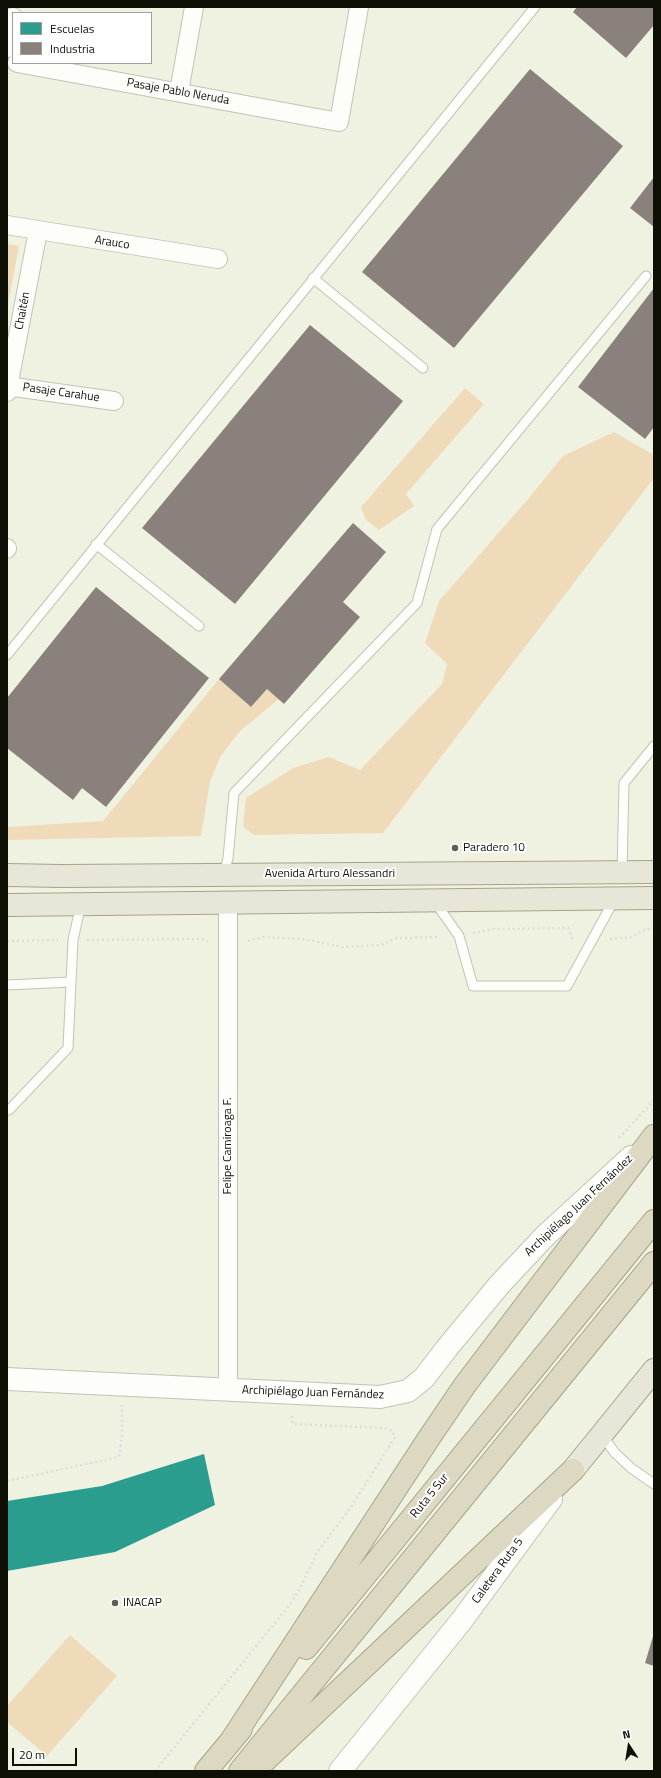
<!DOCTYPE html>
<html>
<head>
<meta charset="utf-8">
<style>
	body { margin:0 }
	#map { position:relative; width:661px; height:1778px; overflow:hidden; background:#f0f2e1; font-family:"Titillium Web",sans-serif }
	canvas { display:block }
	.frame { position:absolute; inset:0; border:8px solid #0e1005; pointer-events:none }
	.legend { position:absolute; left:12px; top:12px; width:140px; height:52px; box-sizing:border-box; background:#fff; border:1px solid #9f9f9b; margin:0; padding:5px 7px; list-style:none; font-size:12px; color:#0e1005 }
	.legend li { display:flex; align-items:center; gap:8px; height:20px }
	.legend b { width:20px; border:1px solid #9f9f9b }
	.north { position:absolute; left:609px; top:1726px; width:40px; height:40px; -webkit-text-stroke:3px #fff; paint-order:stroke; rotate:348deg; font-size:11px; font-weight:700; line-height:16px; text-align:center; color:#0e1005 }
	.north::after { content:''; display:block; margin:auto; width:14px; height:18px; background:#0e1005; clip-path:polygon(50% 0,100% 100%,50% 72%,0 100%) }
	.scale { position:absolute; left:12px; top:1748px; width:65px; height:18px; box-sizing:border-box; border:2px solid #0e1005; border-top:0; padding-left:5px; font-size:12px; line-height:14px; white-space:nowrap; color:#0e1005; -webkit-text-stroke:3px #fff; paint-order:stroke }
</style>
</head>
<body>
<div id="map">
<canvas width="661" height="1778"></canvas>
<div class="frame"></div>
<ul class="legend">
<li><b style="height:11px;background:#2a9d8f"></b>Escuelas</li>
<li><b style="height:11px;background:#8a817c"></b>Industria</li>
</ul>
<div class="north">N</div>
<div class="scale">20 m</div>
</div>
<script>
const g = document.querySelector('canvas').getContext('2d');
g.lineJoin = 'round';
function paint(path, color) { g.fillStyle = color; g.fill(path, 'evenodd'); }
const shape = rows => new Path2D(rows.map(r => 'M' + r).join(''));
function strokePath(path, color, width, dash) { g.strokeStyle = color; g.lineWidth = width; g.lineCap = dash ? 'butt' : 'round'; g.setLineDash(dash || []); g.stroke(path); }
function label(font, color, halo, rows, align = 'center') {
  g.font = font + ' "Titillium Web",sans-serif'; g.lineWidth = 4; g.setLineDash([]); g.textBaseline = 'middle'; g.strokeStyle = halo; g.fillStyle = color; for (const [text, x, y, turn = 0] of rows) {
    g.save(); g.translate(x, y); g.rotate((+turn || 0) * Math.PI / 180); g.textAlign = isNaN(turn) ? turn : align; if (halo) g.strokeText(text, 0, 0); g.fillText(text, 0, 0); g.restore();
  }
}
paint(shape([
	[7,244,19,246,7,309],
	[465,388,484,404,406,494,414,506,379,530,366,520,361,507],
	[614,432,654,455,654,478,383,833,254,835,243,827,246,798,293,768,329,757,360,770,442,684,447,664,425,643,439,601,528,499,563,456],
	[219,679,251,707,267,689,279,699,239,732,220,757,210,782,201,836,7,840,7,827,103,821],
	[70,1635,117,1676,47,1756,7,1722,7,1706]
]), '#efdbb9');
paint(shape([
	[204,1454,215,1505,115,1552,7,1571,7,1501,102,1486]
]), '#2a9d8f');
paint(shape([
	[577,7,652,7,654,9,654,25,626,58,573,12],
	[530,69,623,146,454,348,362,272],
	[654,177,654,227,630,208],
	[654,288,654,427,645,439,578,387],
	[310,325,403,401,235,604,142,528],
	[353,523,386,552,343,602,360,617,284,704,267,689,251,707,219,679],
	[96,587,209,678,106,807,82,788,73,800,7,748,7,698],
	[654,1633,654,1666,645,1663]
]), '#8a817c');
const service = shape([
	[313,278,423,368],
	[96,544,199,626],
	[7,655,535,7],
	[622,873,624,783,654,746],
	[224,874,228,858,234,793,417,603,437,529,646,276],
	[435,902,459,936,473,986,567,986,614,900],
	[7,985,71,982],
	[9,1110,68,1048,73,940,81,904],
	[602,1435,615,1453,631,1468,654,1484]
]);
const minor = shape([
	[7,48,13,17],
	[17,63,339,122,359,7],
	[179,92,194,7],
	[7,225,218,259],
	[7,386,114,401],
	[7,392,38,231],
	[7,548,7,549],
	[228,1389,228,903]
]);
const tertiary = shape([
	[7,1379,380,1397,408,1391,424,1378,447,1348,500,1284,545,1236,631,1157],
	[340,1771,462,1620,551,1499]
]);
const primary = shape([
	[7,875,61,876,654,872],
	[7,905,654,898],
	[573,1470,654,1370]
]);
const motorway = shape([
	[306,1648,654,1221],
	[231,1741,429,1438,465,1385,654,1136],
	[255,1770,573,1470],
	[206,1771,241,1729],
	[240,1771,654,1263]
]);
strokePath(service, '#c2c3b6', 11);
strokePath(minor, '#c2c3b6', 20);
strokePath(tertiary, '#c2c3b6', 24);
strokePath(primary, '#a6a387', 24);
strokePath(motorway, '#a6a387', 24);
strokePath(shape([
	[473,933,494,929,568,928,572,938,575,939],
	[610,939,632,937,645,929,654,929],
	[87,940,201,939,208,941],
	[7,941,58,940],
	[248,941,264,937,303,939,343,947,381,945,396,938,440,937],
	[619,1138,654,1100],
	[7,1481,119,1457,122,1436,122,1405],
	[155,1771,291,1603,301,1586,318,1551,351,1507,395,1437,392,1431,386,1428,293,1424,291,1414]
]), '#dcddd8', 2.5, [2, 3]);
strokePath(service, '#fdfdfa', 9);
strokePath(minor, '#fdfdfa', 18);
strokePath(tertiary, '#fdfdfa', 22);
strokePath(primary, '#e8e6d9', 22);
strokePath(motorway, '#dcd8c2', 22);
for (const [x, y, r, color] of [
	[455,848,4,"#5d5f52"],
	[115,1603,4,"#5d5f52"]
]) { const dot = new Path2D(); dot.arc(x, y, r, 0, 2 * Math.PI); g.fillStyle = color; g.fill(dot); strokePath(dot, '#fff', 1.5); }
label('12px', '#0e1005', '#fff', [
	["Pasaje Pablo Neruda",178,92,10],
	["Arauco",112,243,9],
	["Chaitén",23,311,-79],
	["Pasaje Carahue",61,393,8],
	["Avenida Arturo Alessandri",330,874],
	["Felipe Camiroaga F.",228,1146,-90],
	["Archipiélago Juan Fernández",579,1206,-43],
	["Archipiélago Juan Fernández",313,1393,2],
	["Ruta 5 Sur",430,1496,-51],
	["Caletera Ruta 5",498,1571,-54]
]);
label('12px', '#0e1005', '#fff', [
	["Paradero 10",463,848],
	["INACAP",123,1603]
], 'left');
</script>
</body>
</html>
